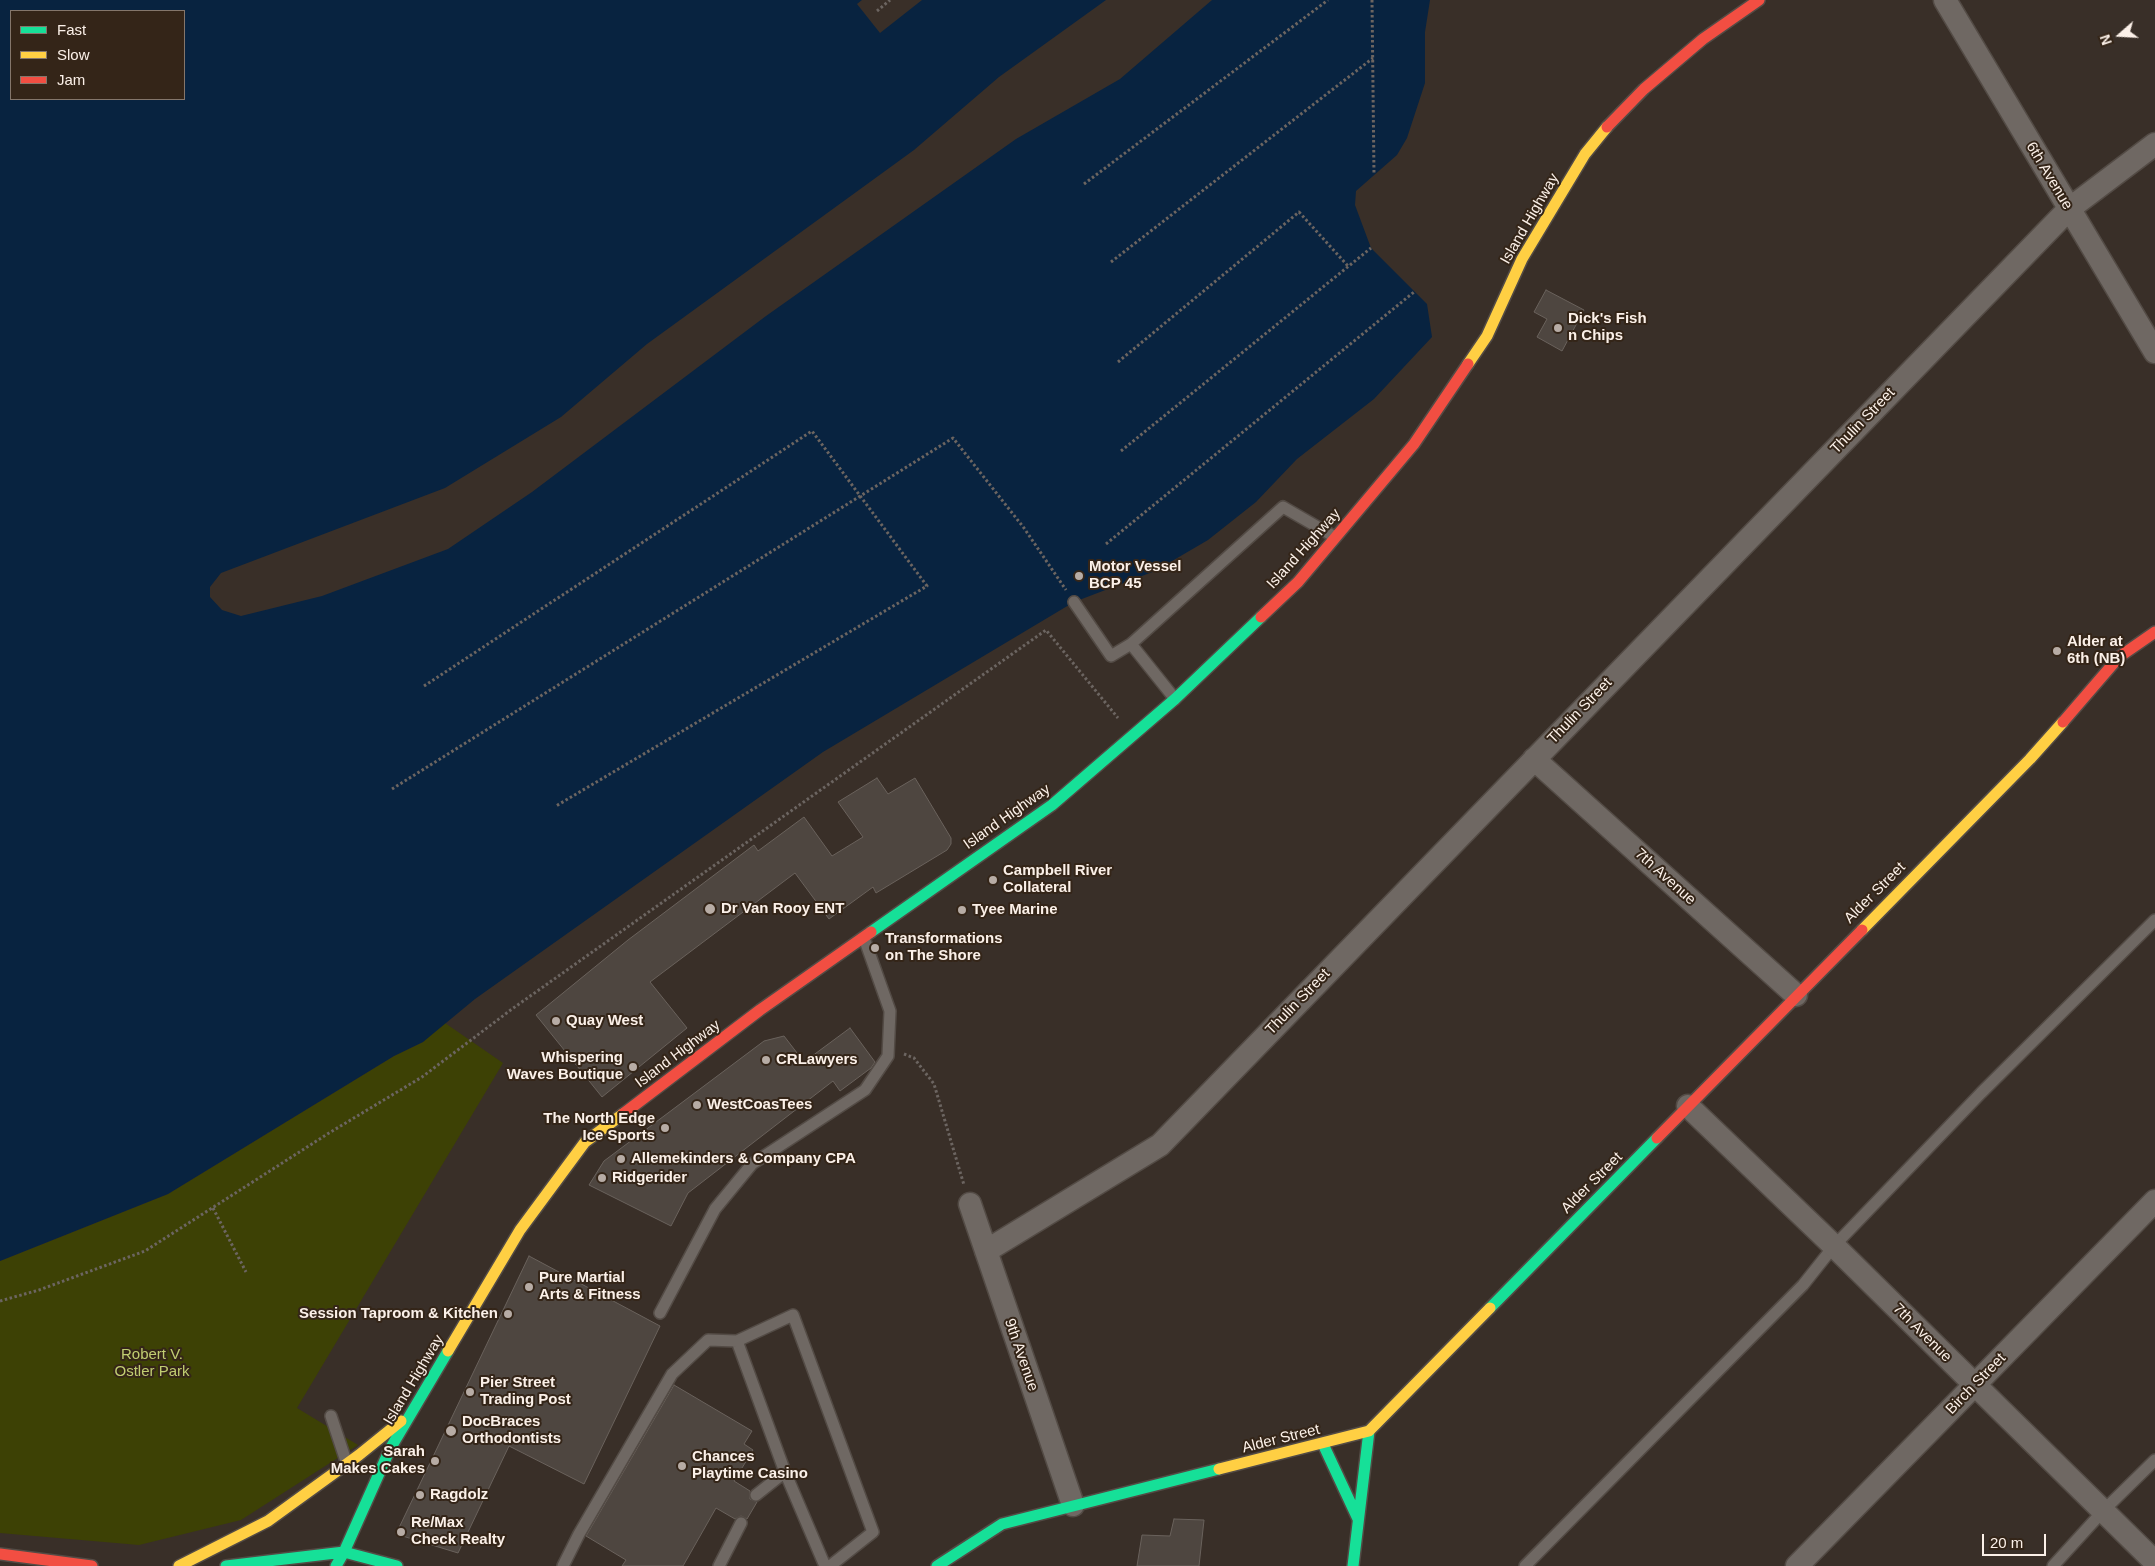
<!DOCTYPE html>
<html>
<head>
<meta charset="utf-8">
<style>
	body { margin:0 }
	#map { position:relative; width:2155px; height:1566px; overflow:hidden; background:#392f28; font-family:Helvetica,sans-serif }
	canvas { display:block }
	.legend { position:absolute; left:10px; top:10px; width:175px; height:90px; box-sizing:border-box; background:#342518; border:1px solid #84766b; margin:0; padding:6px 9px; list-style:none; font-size:15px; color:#fbf0e8 }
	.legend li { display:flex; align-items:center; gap:10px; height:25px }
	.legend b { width:25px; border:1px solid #84766b }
	.north { position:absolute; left:2095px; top:10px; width:50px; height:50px; -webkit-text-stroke:4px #342518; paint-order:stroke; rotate:251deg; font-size:14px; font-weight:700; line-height:20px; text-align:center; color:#fbf0e8 }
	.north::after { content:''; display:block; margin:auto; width:18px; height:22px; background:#fbf0e8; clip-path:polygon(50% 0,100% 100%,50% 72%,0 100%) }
	.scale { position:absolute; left:1982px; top:1534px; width:64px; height:22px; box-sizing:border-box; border:2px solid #fbf0e8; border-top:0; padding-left:6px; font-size:15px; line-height:18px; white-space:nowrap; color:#fbf0e8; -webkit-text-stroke:4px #342518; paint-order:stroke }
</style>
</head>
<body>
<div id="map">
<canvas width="2155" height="1566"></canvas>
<ul class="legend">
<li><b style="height:6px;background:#16e098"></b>Fast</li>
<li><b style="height:6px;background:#ffcf43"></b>Slow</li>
<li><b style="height:6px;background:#f24e42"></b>Jam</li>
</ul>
<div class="north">N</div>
<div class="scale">20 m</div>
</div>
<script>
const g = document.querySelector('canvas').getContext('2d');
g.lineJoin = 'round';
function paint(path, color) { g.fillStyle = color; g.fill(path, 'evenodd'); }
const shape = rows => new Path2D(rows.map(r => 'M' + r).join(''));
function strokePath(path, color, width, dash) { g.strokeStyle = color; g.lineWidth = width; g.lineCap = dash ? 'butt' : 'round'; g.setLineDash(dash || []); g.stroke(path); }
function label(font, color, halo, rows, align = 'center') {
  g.font = font + ' Helvetica,sans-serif'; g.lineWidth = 4; g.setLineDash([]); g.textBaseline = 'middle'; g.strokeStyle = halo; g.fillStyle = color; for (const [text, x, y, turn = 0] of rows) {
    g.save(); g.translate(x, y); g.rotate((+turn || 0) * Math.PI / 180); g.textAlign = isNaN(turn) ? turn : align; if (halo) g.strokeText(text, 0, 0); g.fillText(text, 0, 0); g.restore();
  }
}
paint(shape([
	[445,1023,503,1063,297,1408,358,1445,241,1520,139,1545,0,1533,0,1261,168,1194,394,1056,423,1042]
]), '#3d4105');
paint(shape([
	[0,0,1106,0,999,77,914,150,647,344,561,417,445,488,221,573,210,587,210,597,222,610,241,616,322,596,448,549,532,492,766,316,1016,139,1120,79,1212,0,1430,0,1425,32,1425,83,1407,138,1397,155,1356,191,1355,205,1371,248,1427,304,1432,337,1374,399,1297,459,1256,502,1208,540,1155,571,1074,602,823,752,475,999,423,1042,394,1056,168,1194,0,1261],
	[11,11,184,11,184,99,11,99]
]), '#082340');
paint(shape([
	[862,0,922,0,880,33,857,4]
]), '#392f28');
const building = shape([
	[1546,290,1584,310,1562,351,1537,337,1547,319,1534,312,1546,290],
	[877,778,888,794,915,778,951,838,951,844,947,850,876,893,873,887,829,919,795,873,650,982,687,1028,602,1097,536,1015,628,940,754,845,758,851,804,817,832,856,863,837,838,802,877,778],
	[850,1028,875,1062,871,1068,840,1091,833,1081,688,1193,671,1226,589,1185,604,1161,764,1041,784,1036,804,1062,850,1028],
	[529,1256,660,1326,584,1484,509,1446,458,1553,396,1534,529,1256],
	[674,1385,752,1431,744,1444,753,1450,734,1481,750,1491,750,1499,757,1502,747,1519,741,1516,735,1519,716,1508,683,1566,622,1566,626,1560,586,1536,674,1385],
	[1174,1519,1204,1520,1199,1566,1137,1566,1142,1535,1170,1536,1174,1519]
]);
paint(building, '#4e4640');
strokePath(building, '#6a625c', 1);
const lane = shape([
	[1074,602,1111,656,1131,644],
	[1175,699,1131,644,1283,507,1335,537],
	[660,1313,715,1209,752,1164,865,1090,888,1056,890,1011,864,938],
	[331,1416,347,1464],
	[756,1495,785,1472],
	[563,1566,579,1534,672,1374,708,1340,737,1341],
	[719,1566,741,1523],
	[825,1566,785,1472,737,1341,793,1315,873,1532,830,1566],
	[1525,1566,1803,1285,1834,1246,1981,1093,2155,920],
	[2053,1566,2104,1510,2155,1460]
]);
const street = shape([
	[1945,0,2155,352],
	[1534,759,1796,995],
	[1688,1106,1834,1246,2155,1562],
	[970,1204,1073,1505],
	[986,1251,1160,1145,2069,209,2155,144],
	[1797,1566,2155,1201]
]);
const fast = shape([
	[871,932,1052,805,1175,699,1261,617],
	[1490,1308,1657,1138],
	[1323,1444,1358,1519],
	[226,1566,344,1552,390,1449,448,1351],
	[336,1566,344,1552,397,1566],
	[937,1566,1002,1524,1219,1469],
	[1353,1566,1369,1431]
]);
const slow = shape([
	[1468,364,1487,336,1522,259,1585,154,1607,127],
	[1862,930,2030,759,2063,722],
	[448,1351,520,1230,585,1142,623,1114],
	[1219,1469,1369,1431,1490,1308],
	[179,1566,268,1521,359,1455,401,1421]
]);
const jam = shape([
	[1607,127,1644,89,1703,39,1759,0],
	[1261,617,1298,582,1414,444,1468,364],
	[2063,722,2119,657,2155,632],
	[623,1114,760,1010,871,932],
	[1657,1138,1862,930],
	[0,1554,92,1566]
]);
strokePath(lane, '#534b45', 14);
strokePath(street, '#534b45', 25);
strokePath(fast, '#534b45', 14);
strokePath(slow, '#534b45', 14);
strokePath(jam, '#534b45', 14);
strokePath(shape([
	[1372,0,1374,175],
	[877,11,890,0],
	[1084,184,1328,0],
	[1111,262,1373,58],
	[1118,362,1299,212,1348,266],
	[1121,451,1371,248],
	[1106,544,1414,292],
	[424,686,812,431,927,586,556,806],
	[392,789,953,438,1024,528,1066,590],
	[904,1054,914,1058,934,1084,964,1185],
	[213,1208,246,1272],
	[0,1301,39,1290,145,1251,329,1133,422,1077,512,1009,1046,630,1118,718]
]), '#6c6561', 3, [2.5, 2.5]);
strokePath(lane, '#6f6863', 11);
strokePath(street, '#6f6863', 22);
strokePath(fast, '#16e098', 11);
strokePath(slow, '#ffcf43', 11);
strokePath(jam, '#f24e42', 11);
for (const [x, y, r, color] of [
	[1558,328,5,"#b7aca5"],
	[1079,576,5,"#b7aca5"],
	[2057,651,5,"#b7aca5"],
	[993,880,5,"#b7aca5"],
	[710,909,6,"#b7aca5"],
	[962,910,5,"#b7aca5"],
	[875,948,5,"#b7aca5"],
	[556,1021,5,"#b7aca5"],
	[766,1060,5,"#b7aca5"],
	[633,1067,5,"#b7aca5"],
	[697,1105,5,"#b7aca5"],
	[665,1128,5,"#b7aca5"],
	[621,1159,5,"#b7aca5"],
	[602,1178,5,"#b7aca5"],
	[529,1287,5,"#b7aca5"],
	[508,1314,5,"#b7aca5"],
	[470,1392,5,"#b7aca5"],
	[451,1431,6,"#b7aca5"],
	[435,1461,5,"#b7aca5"],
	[682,1466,5,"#b7aca5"],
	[420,1495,5,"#b7aca5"],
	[401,1532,5,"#b7aca5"]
]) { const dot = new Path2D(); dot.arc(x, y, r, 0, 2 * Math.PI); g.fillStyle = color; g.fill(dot); strokePath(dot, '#342518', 2); }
label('15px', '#fbf0e8', '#342518', [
	["6th Avenue",2049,176,59],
	["Island Highway",1530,219,-60],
	["Thulin Street",1863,421,-46],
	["Island Highway",1304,549,-48],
	["Thulin Street",1580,711,-46],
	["Island Highway",1007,817,-35],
	["7th Avenue",1665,877,42],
	["Alder Street",1875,893,-45],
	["Thulin Street",1298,1002,-46],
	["Island Highway",678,1054,-37],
	["Alder Street",1592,1183,-45],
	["7th Avenue",1922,1333,45],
	["9th Avenue",1021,1355,71],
	["Island Highway",414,1380,-59],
	["Birch Street",1976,1384,-46],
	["Alder Street",1281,1439,-14]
]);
label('bold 15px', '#fbf0e8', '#342518', [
	["Dick's Fish",1568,319],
	["n Chips",1568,336],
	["Motor Vessel",1089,567],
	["BCP 45",1089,584],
	["Alder at",2067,642],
	["6th (NB)",2067,659],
	["Campbell River",1003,871],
	["Collateral",1003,888],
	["Dr Van Rooy ENT",721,909],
	["Tyee Marine",972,910],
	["Transformations",885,939],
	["on The Shore",885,956],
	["Quay West",566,1021],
	["Whispering",623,1058,"right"],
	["Waves Boutique",623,1075,"right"],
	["CRLawyers",776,1060],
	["WestCoasTees",707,1105],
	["The North Edge",655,1119,"right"],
	["Ice Sports",655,1136,"right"],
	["Allemekinders & Company CPA",631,1159],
	["Ridgerider",612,1178],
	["Pure Martial",539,1278],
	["Arts & Fitness",539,1295],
	["Session Taproom & Kitchen",498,1314,"right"],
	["Pier Street",480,1383],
	["Trading Post",480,1400],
	["DocBraces",462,1422],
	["Orthodontists",462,1439],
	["Sarah",425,1452,"right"],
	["Makes Cakes",425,1469,"right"],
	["Chances",692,1457],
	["Playtime Casino",692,1474],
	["Ragdolz",430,1495],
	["Re/Max",411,1523],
	["Check Realty",411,1540]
], 'left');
label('15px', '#c1cd71', '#342518', [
	["Robert V.",152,1355],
	["Ostler Park",152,1372]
]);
</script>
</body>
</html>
